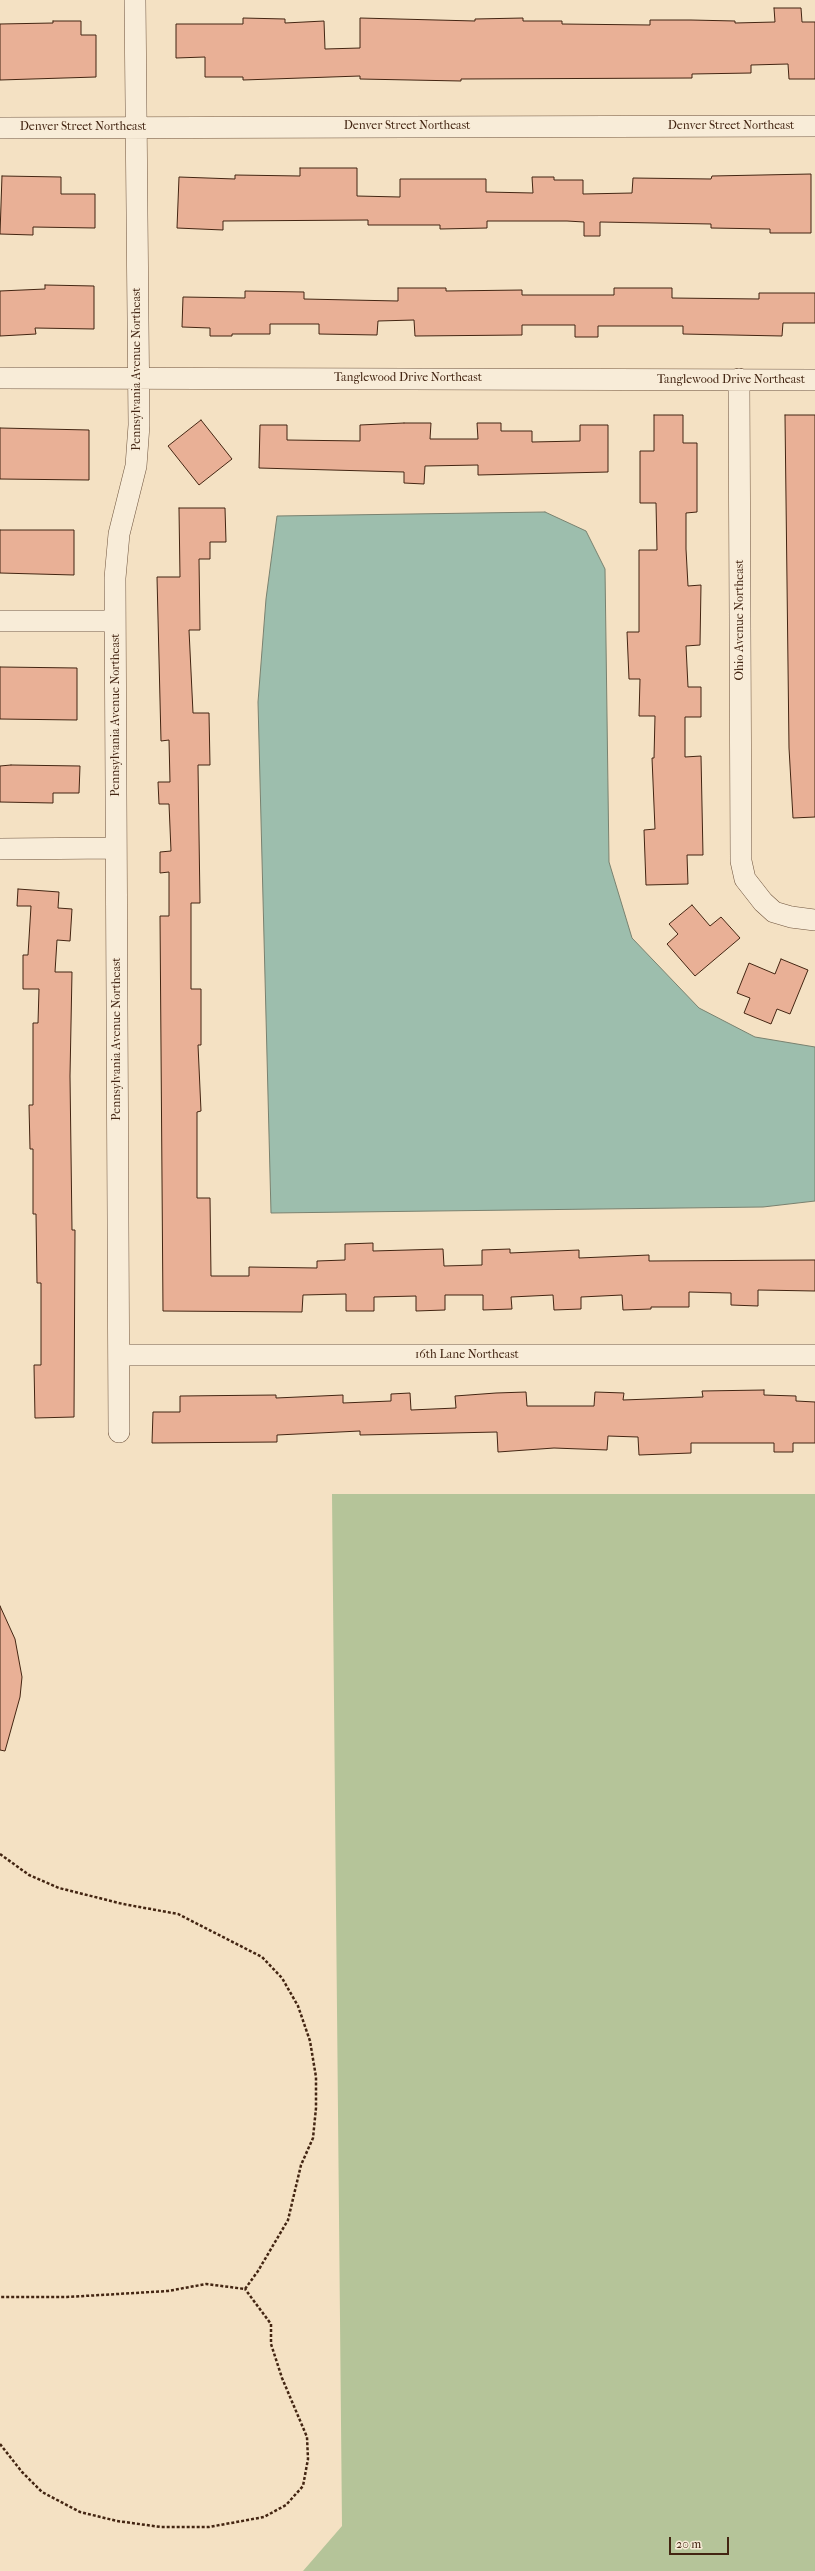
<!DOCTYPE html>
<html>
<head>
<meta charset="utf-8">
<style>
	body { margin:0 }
	#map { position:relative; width:815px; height:2571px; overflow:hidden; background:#f4e1c3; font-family:"IM FELL French Canon",serif }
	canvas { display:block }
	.scale { position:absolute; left:669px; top:2537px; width:60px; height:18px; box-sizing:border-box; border:2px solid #432512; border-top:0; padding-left:5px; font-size:12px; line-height:14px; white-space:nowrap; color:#432512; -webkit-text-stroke:3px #f8ecd8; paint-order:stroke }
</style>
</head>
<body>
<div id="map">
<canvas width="815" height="2571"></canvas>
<div class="scale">20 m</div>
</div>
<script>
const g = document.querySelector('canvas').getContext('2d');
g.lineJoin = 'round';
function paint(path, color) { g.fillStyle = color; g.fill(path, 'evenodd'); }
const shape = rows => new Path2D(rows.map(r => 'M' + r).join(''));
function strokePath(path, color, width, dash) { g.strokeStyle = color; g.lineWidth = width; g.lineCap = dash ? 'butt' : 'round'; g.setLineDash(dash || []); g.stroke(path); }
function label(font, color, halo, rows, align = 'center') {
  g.font = font + ' "IM FELL French Canon",serif'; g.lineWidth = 3; g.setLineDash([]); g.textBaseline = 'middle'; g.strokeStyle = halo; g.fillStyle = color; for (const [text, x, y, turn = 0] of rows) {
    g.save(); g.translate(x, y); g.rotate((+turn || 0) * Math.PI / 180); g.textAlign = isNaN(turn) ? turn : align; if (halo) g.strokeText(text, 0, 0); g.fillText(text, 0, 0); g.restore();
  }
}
paint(shape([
	[332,1494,815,1494,815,2571,303,2571,342,2526]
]), '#b5c499');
const water = shape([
	[545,512,586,531,605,569,609,862,632,938,699,1008,755,1037,815,1047,815,1201,763,1207,271,1213,258,702,266,599,277,516,545,512]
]);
paint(water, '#9dbead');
strokePath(water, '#79816f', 1);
const building = shape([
	[774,8,801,8,802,22,815,22,815,79,789,79,788,64,751,65,751,73,692,74,692,78,461,79,461,81,360,79,360,76,243,80,243,77,205,77,205,57,176,58,176,24,243,24,243,18,285,19,285,23,324,21,325,49,360,48,360,18,475,21,475,19,523,18,523,21,562,21,562,24,650,25,650,20,691,20,735,21,735,23,775,22,774,8],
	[53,21,81,21,81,35,96,35,96,77,0,80,0,24,53,23,53,21],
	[300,168,357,168,357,196,400,197,400,179,486,179,486,192,533,193,532,177,554,177,554,180,583,180,583,194,632,193,633,178,711,179,712,176,811,174,811,233,770,233,770,229,711,228,711,224,600,222,600,236,584,236,584,222,567,221,487,221,487,228,440,229,440,225,368,225,368,220,223,221,223,230,177,228,179,177,235,179,235,175,300,176,300,168],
	[2,176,61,177,61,194,95,194,95,228,33,227,33,235,0,234,2,176],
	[45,285,94,286,94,329,35,328,36,334,0,336,0,291,45,289,45,285],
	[398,288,446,288,446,291,522,290,522,295,614,295,614,288,672,288,672,298,759,299,759,293,815,293,815,323,783,323,782,336,683,334,683,326,598,326,598,337,575,337,575,325,522,325,522,335,415,336,414,320,378,321,377,335,319,334,319,324,270,324,270,334,232,334,232,336,210,336,210,328,182,327,183,297,245,298,245,291,304,292,304,299,398,301,398,288],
	[654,415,683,415,683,443,697,443,697,512,686,513,686,549,688,586,701,585,700,645,686,646,688,687,701,687,701,717,685,717,685,757,701,756,703,855,687,855,688,884,646,885,644,830,655,829,652,758,654,758,655,716,639,716,640,679,629,679,627,632,639,632,639,550,657,550,656,503,640,503,640,451,654,451,654,415],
	[785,415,815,415,815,817,793,818,789,748,785,415],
	[201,420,232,459,199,485,168,446,201,420],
	[404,423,431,423,430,439,478,439,477,423,501,423,501,431,532,431,532,442,580,441,580,425,608,425,608,472,478,475,478,465,425,466,424,484,404,483,404,472,259,468,260,425,287,425,287,440,360,441,360,425,404,423],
	[0,428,89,430,89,480,0,479,0,428],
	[179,508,225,508,226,542,210,542,210,559,199,559,200,630,189,630,193,713,209,713,210,765,198,765,200,903,191,903,191,989,201,989,201,1045,198,1045,201,1111,197,1112,197,1198,210,1198,211,1276,249,1276,249,1267,317,1268,317,1261,345,1260,345,1244,373,1243,373,1251,443,1249,444,1266,482,1265,482,1250,510,1249,510,1253,579,1250,579,1258,649,1255,649,1261,815,1260,815,1291,758,1290,758,1306,731,1305,731,1293,689,1292,689,1307,651,1307,651,1309,623,1310,622,1295,581,1297,581,1309,554,1310,553,1295,511,1297,512,1309,483,1310,483,1295,445,1295,445,1310,416,1311,416,1296,374,1297,374,1311,346,1311,346,1294,303,1295,302,1312,163,1311,160,916,169,916,169,872,160,873,160,852,171,851,169,804,159,804,158,782,170,782,169,740,161,741,157,577,180,577,179,508],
	[0,530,74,530,74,575,0,573,0,530],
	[0,667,77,668,77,720,0,719,0,667],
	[11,765,80,766,79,793,53,793,53,803,0,802,0,766,11,765],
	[18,889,59,892,58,908,72,909,70,941,57,940,55,972,72,972,70,1076,72,1230,75,1230,74,1417,35,1418,34,1365,41,1365,41,1283,37,1283,36,1214,33,1214,33,1149,30,1149,29,1105,33,1105,33,1023,38,1023,39,989,23,989,23,955,28,955,31,906,17,906,18,889],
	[692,905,710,926,721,917,740,938,695,976,667,944,678,934,669,924,692,905],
	[781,959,808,970,790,1014,777,1009,771,1024,744,1013,750,998,737,993,749,963,775,974,781,959],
	[764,1390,764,1395,796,1396,796,1401,815,1402,815,1443,793,1443,793,1452,774,1452,774,1443,691,1443,691,1453,639,1455,638,1437,608,1436,607,1450,554,1448,498,1452,497,1432,360,1435,360,1431,277,1435,277,1442,152,1443,153,1412,180,1412,180,1396,276,1395,276,1398,343,1395,343,1403,391,1401,391,1394,410,1393,411,1410,456,1408,455,1396,496,1393,526,1392,527,1406,594,1406,595,1392,624,1393,623,1400,703,1397,702,1391,764,1390],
	[0,1606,15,1639,22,1677,20,1697,5,1751,0,1750,0,1606]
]);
paint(building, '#e9b096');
strokePath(building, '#432512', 1);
const minor = shape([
	[0,128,815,126],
	[0,378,815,380],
	[739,379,741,861,745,879,763,902,774,912,791,917,815,920],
	[0,621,115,621],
	[0,849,116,848],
	[120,1355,815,1355],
	[119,1432,115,578,119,534,136,466,139,425,135,0]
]);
strokePath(minor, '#6f543e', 22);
strokePath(shape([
	[0,1854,29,1875,59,1888,123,1904,178,1914,262,1957,282,1978,298,2006,310,2041,316,2077,316,2108,313,2138,301,2165,288,2220,258,2271,245,2289,206,2284,168,2291,67,2297,0,2297],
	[0,2444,22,2472,42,2492,80,2512,117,2521,161,2527,209,2527,264,2517,286,2505,303,2486,308,2459,307,2437,282,2378,271,2344,271,2324,245,2289]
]), '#432512', 2.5, [3, 2]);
strokePath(minor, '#f8ecd8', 21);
label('12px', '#432512', '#f8ecd8', [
	["Denver Street Northeast",407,126],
	["Denver Street Northeast",731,126],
	["Denver Street Northeast",83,127],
	["Pennsylvania Avenue Northeast",137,369,-90],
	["Tanglewood Drive Northeast",408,378],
	["Tanglewood Drive Northeast",731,380],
	["Ohio Avenue Northeast",740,620,-90],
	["Pennsylvania Avenue Northeast",116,715,-90],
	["Pennsylvania Avenue Northeast",117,1039,-90],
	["16th Lane Northeast",467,1355]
]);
</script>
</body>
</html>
